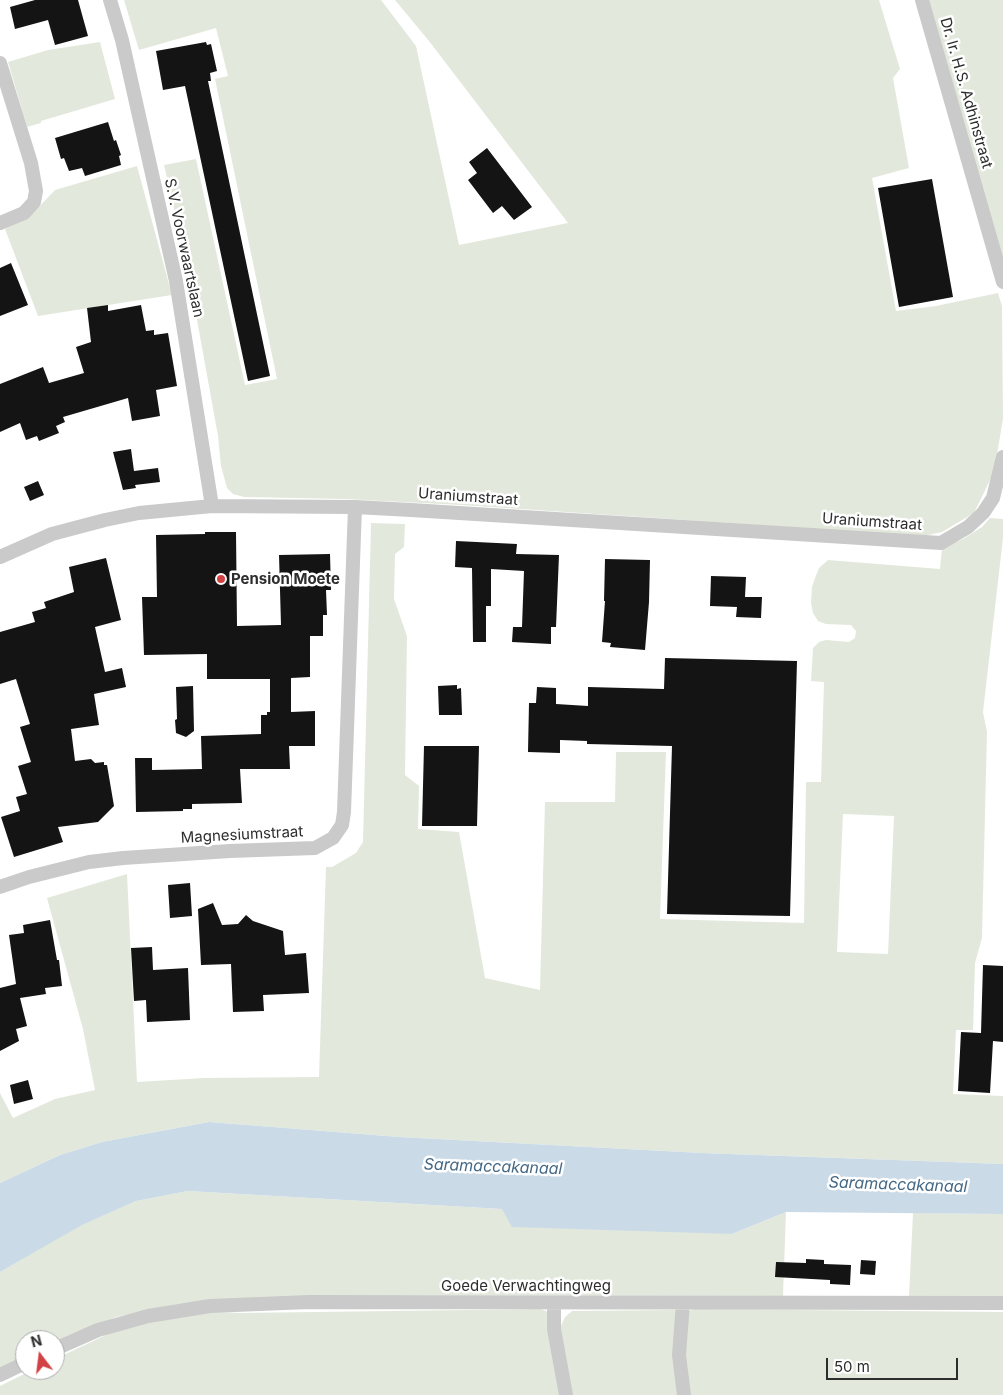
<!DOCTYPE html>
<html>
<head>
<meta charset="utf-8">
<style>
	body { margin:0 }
	#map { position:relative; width:1003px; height:1395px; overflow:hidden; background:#fff; font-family:Inter,sans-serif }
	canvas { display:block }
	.north { position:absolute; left:15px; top:1330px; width:50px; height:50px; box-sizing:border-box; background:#fff; border:1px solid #ababab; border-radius:50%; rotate:345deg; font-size:14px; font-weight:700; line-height:20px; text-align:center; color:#2d2d2d }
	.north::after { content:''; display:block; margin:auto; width:18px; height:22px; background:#d14244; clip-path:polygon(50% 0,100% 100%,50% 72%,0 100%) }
	.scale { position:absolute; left:826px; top:1358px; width:132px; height:22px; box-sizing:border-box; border:2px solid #2d2d2d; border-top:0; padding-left:6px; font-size:15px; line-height:18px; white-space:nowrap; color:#2d2d2d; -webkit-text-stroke:4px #fff; paint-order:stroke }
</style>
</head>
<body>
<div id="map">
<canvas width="1003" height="1395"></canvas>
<div class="north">N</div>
<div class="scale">50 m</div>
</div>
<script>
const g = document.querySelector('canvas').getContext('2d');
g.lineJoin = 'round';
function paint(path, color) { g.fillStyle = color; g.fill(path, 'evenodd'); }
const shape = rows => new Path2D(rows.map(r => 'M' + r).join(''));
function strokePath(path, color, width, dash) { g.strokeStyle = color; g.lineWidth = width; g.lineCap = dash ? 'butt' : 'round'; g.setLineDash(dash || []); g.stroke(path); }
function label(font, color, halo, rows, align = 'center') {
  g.font = font + ' Inter,sans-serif'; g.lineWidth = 5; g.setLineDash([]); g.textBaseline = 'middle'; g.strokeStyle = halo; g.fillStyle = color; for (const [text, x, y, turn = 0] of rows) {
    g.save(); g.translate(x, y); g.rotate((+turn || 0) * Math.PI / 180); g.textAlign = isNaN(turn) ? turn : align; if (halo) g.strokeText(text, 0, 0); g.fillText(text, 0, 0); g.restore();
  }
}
paint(shape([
	[124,0,381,0,416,46,459,245,568,223,429,41,395,0,879,0,900,69,893,78,909,168,872,178,896,311,936,306,998,293,1002,306,1003,419,994,472,974,513,942,532,924,536,461,505,344,499,244,497,233,494,227,488,221,466,218,436,188,270,164,165,196,159,245,385,277,379,215,79,228,76,216,28,139,50],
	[929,0,1003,0,1003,259],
	[100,42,115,99,41,121,41,123,27,127,8,62,48,50],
	[137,166,172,295,38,316,5,229,33,213,55,190],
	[990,518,1003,519,1003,538,983,712,987,732,982,938,975,963,973,1030,956,1030,953,1094,1003,1096,1003,1164,702,1153,399,1137,209,1122,102,1142,60,1155,0,1183,0,1093,13,1118,55,1099,95,1090,83,1029,47,898,127,874,137,1082,204,1078,319,1077,326,867,332,867,356,853,363,842,371,523,405,524,404,547,395,554,394,599,407,636,405,775,419,786,418,829,459,832,485,978,540,990,545,802,615,802,616,752,666,752,660,919,804,923,806,782,821,782,824,682,811,681,813,648,819,642,826,640,849,642,855,638,856,631,851,625,826,624,818,621,813,613,811,603,812,587,815,578,819,568,828,560,940,569,942,548,963,539,982,527],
	[843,814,894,816,888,954,837,952],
	[188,1191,502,1209,732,1234,786,1212,783,1296,433,1295,278,1297,209,1300,172,1305,116,1317,55,1342,55,1340,25,1340,25,1356,0,1368,0,1272,81,1225,136,1201],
	[913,1213,1003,1214,1003,1296,909,1296],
	[541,1309,548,1312,562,1395,0,1395,0,1386,32,1370,55,1370,55,1359,108,1334,151,1321,217,1312,240,1313],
	[694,1309,1003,1312,1003,1395,688,1395,684,1369,688,1316,689,1311],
	[675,1310,679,1317,680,1395,569,1395,559,1330,565,1317,572,1311]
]), '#e2e9dc');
paint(shape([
	[209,1122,399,1137,702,1153,1003,1164,1003,1214,786,1212,732,1234,512,1227,502,1209,188,1191,136,1201,82,1225,0,1272,0,1183,60,1155,102,1142]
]), '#cadae7');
paint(shape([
	[35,0,78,0,88,36,55,45,48,20,15,29,10,7],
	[206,42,207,45,211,44,217,71,210,73,211,81,208,81,270,376,248,381,185,86,163,90,156,51],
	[108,122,114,141,116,140,121,155,119,156,121,165,85,176,82,168,69,171,64,158,61,159,55,138],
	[487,148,532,207,514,220,502,206,493,213,468,180,477,173,469,162],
	[932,179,953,297,899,307,878,188],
	[11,263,28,305,0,316,0,268],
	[108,305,108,311,141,305,146,331,154,330,154,335,168,333,177,386,156,390,160,416,132,421,128,398,63,417,65,422,56,426,59,433,39,441,37,436,26,440,20,423,0,432,0,384,43,367,49,383,84,373,76,347,91,342,87,308],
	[131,449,134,471,158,468,160,482,135,485,136,488,123,490,113,452],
	[38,481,44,495,30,501,24,487],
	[205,532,236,532,237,626,281,625,279,555,330,554,331,590,326,590,327,615,323,615,323,636,310,636,310,677,291,678,291,712,315,711,315,746,289,746,290,769,240,769,242,803,192,804,192,809,183,809,183,811,136,812,135,758,152,758,152,770,202,769,201,736,261,734,261,715,267,715,267,712,270,712,270,679,207,679,207,654,144,655,142,597,157,597,156,535,205,534],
	[456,541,517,544,516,554,559,555,556,627,551,627,551,644,512,642,513,627,522,627,524,571,491,569,491,606,486,606,486,642,473,642,472,568,455,567],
	[106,558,121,620,95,627,105,672,122,668,126,687,94,694,99,725,71,729,75,761,91,759,95,763,104,762,104,765,107,765,114,806,98,822,58,827,63,842,14,857,1,817,20,811,16,797,27,794,18,766,31,762,20,727,30,724,16,679,0,684,0,632,35,622,32,612,46,608,44,602,74,592,69,567],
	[605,559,650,560,649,602,645,650,610,647,611,643,602,642,605,601,604,601],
	[711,576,746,577,745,597,762,597,761,618,736,617,737,607,710,606],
	[665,658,797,661,790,916,667,914,672,746,587,744,587,741,560,740,560,753,528,752,529,703,536,703,537,687,556,688,556,704,588,706,588,687,664,689],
	[457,685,457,689,461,688,462,715,439,715,438,686],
	[193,686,194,731,186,737,176,733,175,720,177,719,176,687],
	[424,746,479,746,477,826,422,826],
	[190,883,192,916,170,918,168,885],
	[213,903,222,925,238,924,246,915,253,921,283,931,285,955,306,953,309,993,263,995,264,1011,233,1012,231,964,201,965,198,909],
	[50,920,57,960,59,960,62,986,45,988,46,994,20,998,27,1026,16,1029,19,1041,0,1051,0,988,16,984,9,935,24,933,23,925],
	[152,947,153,970,188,968,190,1020,147,1022,146,1000,134,1001,131,948],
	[983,965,1003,966,1003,1042,993,1041,990,1093,958,1091,961,1032,981,1033],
	[28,1080,33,1099,14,1104,10,1085],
	[806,1259,824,1260,824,1264,851,1265,850,1285,830,1284,830,1280,775,1277,776,1262,806,1263],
	[861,1260,876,1261,875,1275,860,1274]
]), '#141414');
strokePath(shape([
	[110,0,122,40,176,281,212,506],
	[922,0,1003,282],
	[0,63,31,163,36,191,34,202,24,213,0,223],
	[0,557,52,534,105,520,139,513,212,506,355,507,411,510,941,543,968,527,983,513,993,498,1003,457],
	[0,887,29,877,89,862,123,858,230,851,315,848,333,838,342,825,344,812,355,507],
	[554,1303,554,1329,566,1395],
	[683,1303,679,1355,684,1395],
	[55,1349,98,1330,148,1316,210,1306,309,1302,1003,1303],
	[0,1375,25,1363]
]), '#cacaca', 14);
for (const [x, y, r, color] of [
	[221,579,5,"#d14244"]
]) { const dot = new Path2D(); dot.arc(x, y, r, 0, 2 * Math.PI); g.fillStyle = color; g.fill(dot); strokePath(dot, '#fff', 2); }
label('15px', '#2d2d2d', '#fff', [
	["Dr. Ir. H.S. Adhinstraat",966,93,74],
	["S.V. Voorwaartslaan",184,248,78],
	["Uraniumstraat",468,497,4],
	["Uraniumstraat",872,522,4],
	["Magnesiumstraat",242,835,-3],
	["Goede Verwachtingweg",526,1286]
]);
label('bold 15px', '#2d2d2d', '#fff', [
	["Pension Moete",231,579]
], 'left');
label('italic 16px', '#446885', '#fff', [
	["Saramaccakanaal",493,1167,2],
	["Saramaccakanaal",898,1185,2]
]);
</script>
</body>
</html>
